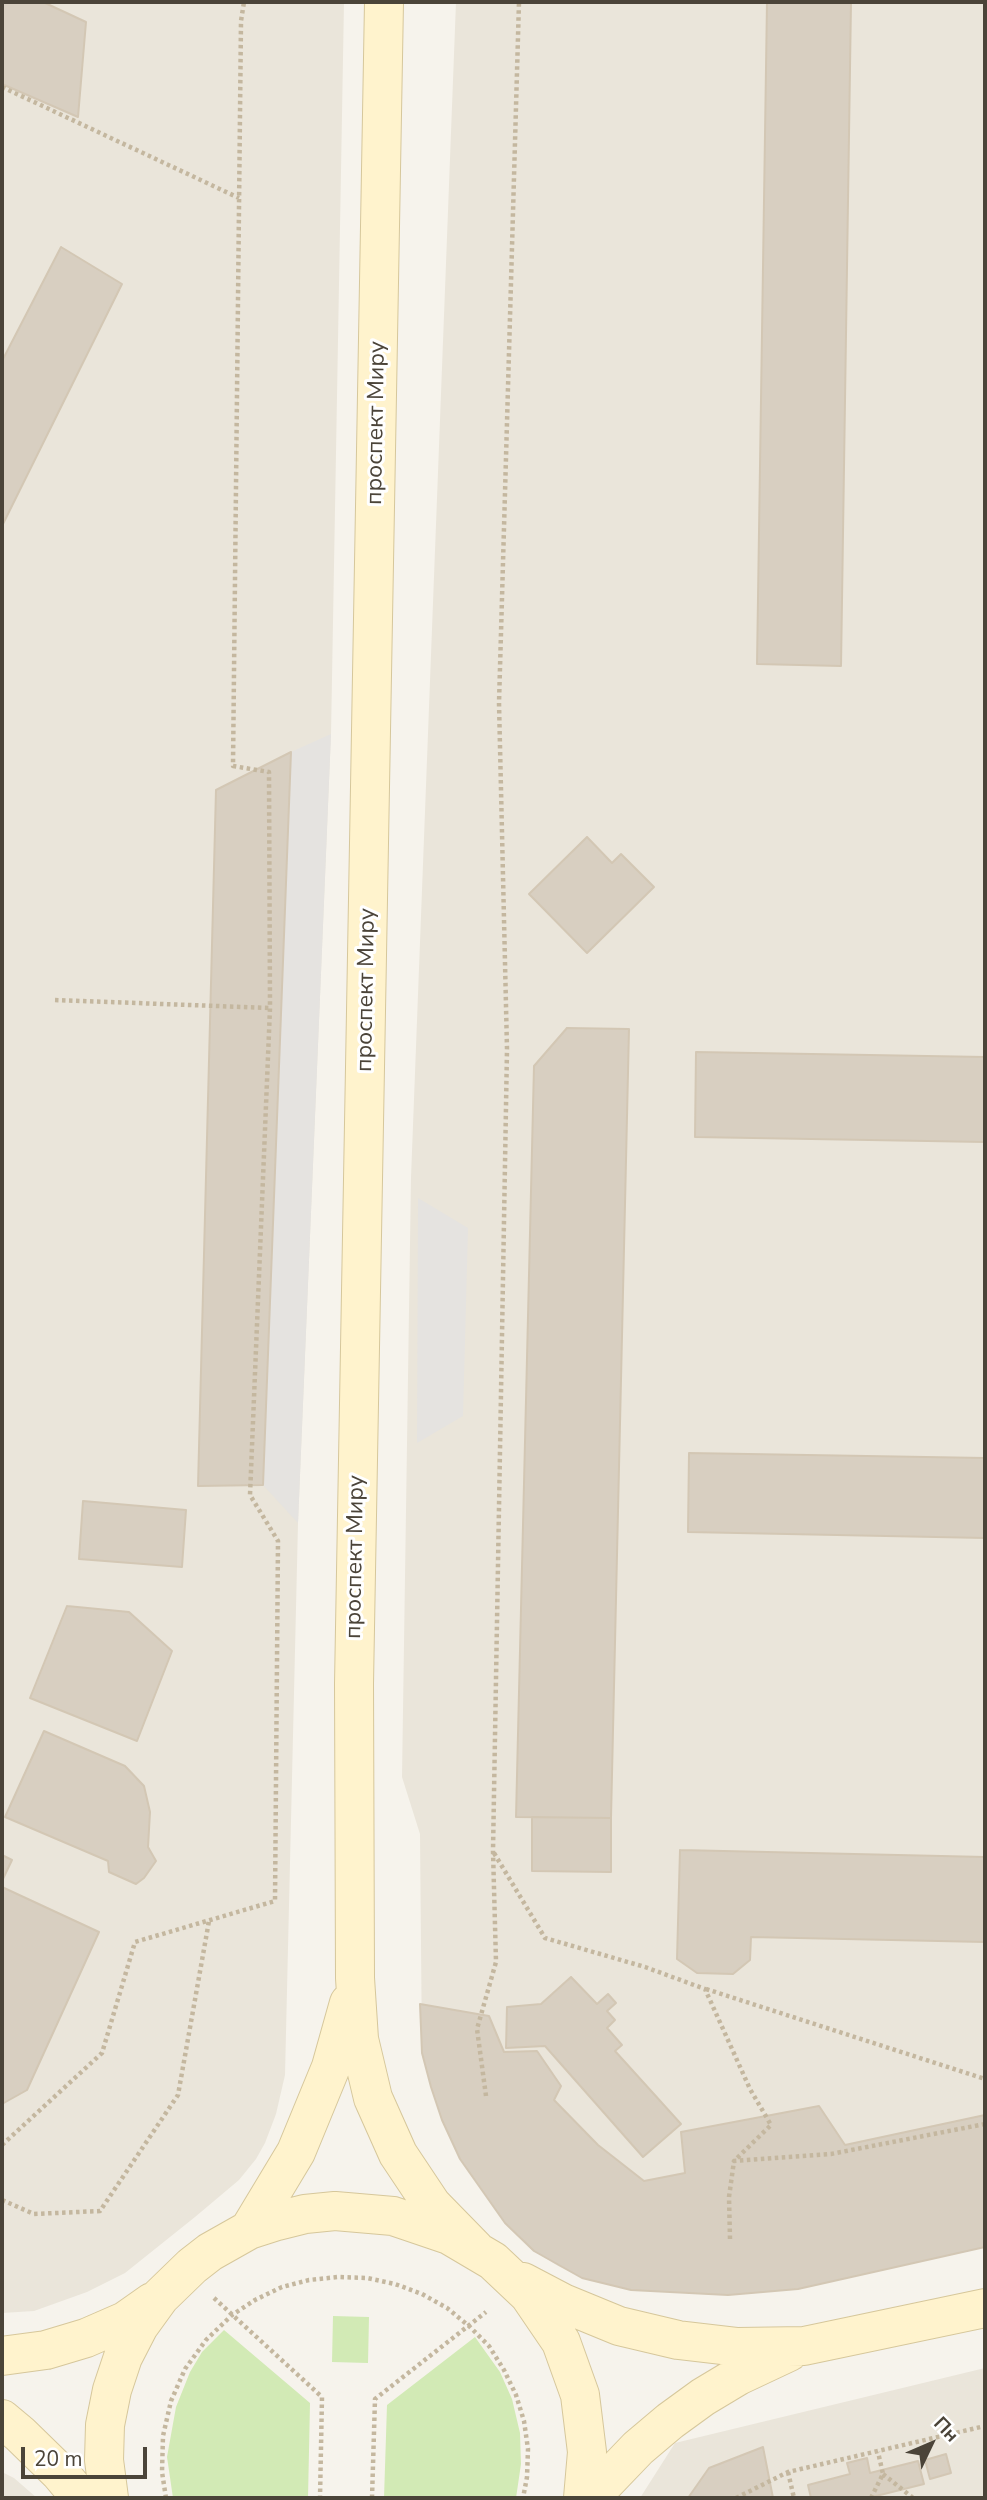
<!DOCTYPE html>
<html>
<head>
<meta charset="utf-8">
<style>
	body { margin:0 }
	#map { position:relative; width:987px; height:2500px; overflow:hidden; background:#f6f3ec; font-family:"Nunito Sans",sans-serif }
	canvas { display:block }
	.frame { position:absolute; inset:0; border:4px solid #4b4439; pointer-events:none }
	.north { position:absolute; left:896px; top:2409px; width:70px; height:70px; -webkit-text-stroke:5px #fff; paint-order:stroke; rotate:46deg; font-size:19px; font-weight:700; line-height:28px; text-align:center; color:#4b4439 }
	.north::after { content:''; display:block; margin:auto; width:24px; height:32px; background:#4b4439; clip-path:polygon(50% 0,100% 100%,50% 72%,0 100%) }
	.scale { position:absolute; left:21px; top:2447px; width:126px; height:32px; box-sizing:border-box; border:4px solid #4b4439; border-top:0; padding-left:9px; font-size:21px; line-height:24px; white-space:nowrap; color:#4b4439; -webkit-text-stroke:5px #fff; paint-order:stroke }
</style>
</head>
<body>
<div id="map">
<canvas width="987" height="2500"></canvas>
<div class="frame"></div>
<div class="north">Пн</div>
<div class="scale">20 m</div>
</div>
<script>
const g = document.querySelector('canvas').getContext('2d');
g.lineJoin = 'round';
function paint(path, color) { g.fillStyle = color; g.fill(path, 'evenodd'); }
const shape = rows => new Path2D(rows.map(r => 'M' + r).join(''));
function strokePath(path, color, width, dash) { g.strokeStyle = color; g.lineWidth = width; g.lineCap = dash ? 'butt' : 'round'; g.setLineDash(dash || []); g.stroke(path); }
function label(font, color, halo, rows, align = 'center') {
  g.font = font + ' "Nunito Sans",sans-serif'; g.lineWidth = 6; g.setLineDash([]); g.textBaseline = 'middle'; g.strokeStyle = halo; g.fillStyle = color; for (const [text, x, y, turn = 0] of rows) {
    g.save(); g.translate(x, y); g.rotate((+turn || 0) * Math.PI / 180); g.textAlign = isNaN(turn) ? turn : align; if (halo) g.strokeText(text, 0, 0); g.fillText(text, 0, 0); g.restore();
  }
}
paint(shape([
	[2,2,344,2,331,734,298,1523,285,2075,276,2114,265,2143,256,2159,239,2180,195,2217,125,2273,87,2292,34,2311,2,2313],
	[456,2,985,2,985,2247,798,2289,728,2295,631,2290,582,2278,558,2266,534,2251,505,2223,460,2159,442,2120,422,2053,420,1834,402,1777,411,1177],
	[985,2368,985,2498,640,2498,675,2443],
	[2,2472,14,2478,37,2498,2,2498]
]), '#eae5da');
paint(shape([
	[333,2316,369,2317,368,2363,332,2362],
	[224,2330,310,2403,308,2498,173,2498,167,2457,176,2407,190,2372,202,2352],
	[475,2337,500,2372,512,2399,520,2433,521,2464,516,2498,384,2498,387,2405]
]), '#d2eab5');
paint(shape([
	[331,734,298,1523,263,1485,291,752],
	[418,1198,468,1228,463,1416,417,1443]
]), '#e5e3e0');
const building = shape([
	[2,2,43,2,86,22,78,117,2,84,2,2],
	[767,2,851,2,841,666,757,664,767,2],
	[61,247,122,284,2,526,2,361,61,247],
	[291,752,263,1485,198,1486,216,790,291,752],
	[587,837,612,863,621,854,654,887,587,953,529,894,587,837],
	[567,1028,629,1029,611,1818,516,1817,534,1066,567,1028],
	[696,1052,985,1057,985,1142,695,1137,696,1052],
	[689,1453,985,1458,985,1538,688,1532,689,1453],
	[83,1501,186,1510,182,1567,79,1559,83,1501],
	[67,1606,129,1612,172,1651,137,1741,30,1698,67,1606],
	[44,1731,125,1766,144,1786,150,1812,148,1847,156,1861,144,1878,136,1884,109,1872,108,1861,5,1817,44,1731],
	[532,1817,611,1818,611,1872,532,1871,532,1817],
	[680,1850,985,1857,985,1942,751,1937,750,1960,733,1974,697,1973,677,1959,680,1850],
	[2,1855,12,1860,2,1881,2,1855],
	[2,1887,99,1932,27,2090,2,2104,2,1887],
	[571,1977,597,2004,608,1994,616,2003,607,2011,615,2020,607,2028,622,2045,615,2051,681,2124,643,2157,545,2046,506,2048,507,2007,541,2004,571,1977],
	[420,2004,489,2016,504,2052,537,2051,561,2086,554,2100,598,2145,644,2181,685,2173,681,2132,819,2106,845,2145,985,2115,985,2247,798,2289,728,2295,631,2290,582,2278,534,2251,505,2223,460,2159,442,2120,431,2087,422,2053,420,2004],
	[763,2447,773,2498,688,2498,709,2468,763,2447],
	[946,2454,951,2473,930,2479,925,2460,946,2454],
	[867,2458,870,2473,918,2461,924,2484,868,2498,811,2498,808,2485,850,2474,847,2463,867,2458]
]);
paint(building, '#d8cfc1');
strokePath(building, '#d3c7b4', 2);
const secondary = shape([
	[384,2,354,1683,355,1978,359,2039,373,2098,398,2154,432,2205,475,2249],
	[249,2230,296,2152,331,2067,349,2003],
	[523,2282,563,2303,619,2326,678,2340,738,2347,804,2346,985,2308],
	[2,2356,46,2350,86,2338,125,2321,152,2302],
	[2,2419,20,2434,60,2473,81,2498],
	[109,2498,104,2460,105,2425,112,2390,123,2357,139,2326,160,2297,192,2266,210,2252,249,2230,277,2221,305,2214,335,2211,393,2216,449,2235,493,2261,529,2295,561,2342,580,2395,587,2452,583,2498],
	[590,2498,638,2448,670,2421,703,2397,738,2376,789,2352]
]);
strokePath(secondary, '#d6c79b', 40);
strokePath(shape([
	[2,87,239,198],
	[55,1000,270,1008],
	[494,1853,545,1938,645,1967,705,1989,750,2089,771,2125,734,2161,831,2154,985,2124],
	[706,1989,985,2079],
	[486,2096,477,2029,496,1962,493,1851,507,1049,499,703,519,2],
	[2,2145,102,2053,135,1942,275,1901,278,1541,250,1495,270,1008,269,772,233,766,241,21,244,2],
	[2,2200,34,2214,100,2211,178,2095,209,1921],
	[730,2239,729,2197,734,2161],
	[214,2298,322,2397,320,2498],
	[788,2472,794,2498],
	[883,2474,913,2498],
	[166,2498,162,2472,163,2436,171,2401,185,2369,206,2340,232,2315,255,2300,282,2287,309,2280,338,2277,367,2278,395,2284,422,2294,447,2308,469,2326,489,2346,504,2370,516,2395,524,2421,528,2449,527,2477,523,2498],
	[372,2498,375,2399,486,2312],
	[736,2498,788,2472,985,2426],
	[871,2498,883,2474,878,2452]
]), '#c4b79f', 4.5, [3.5, 3.5]);
strokePath(secondary, '#fff3cd', 38);
label('23px', '#4b4439', '#fff', [
	["проспект Миру",377,423,-89],
	["проспект Миру",367,990,-89],
	["проспект Миру",356,1557,-89]
]);
</script>
</body>
</html>
